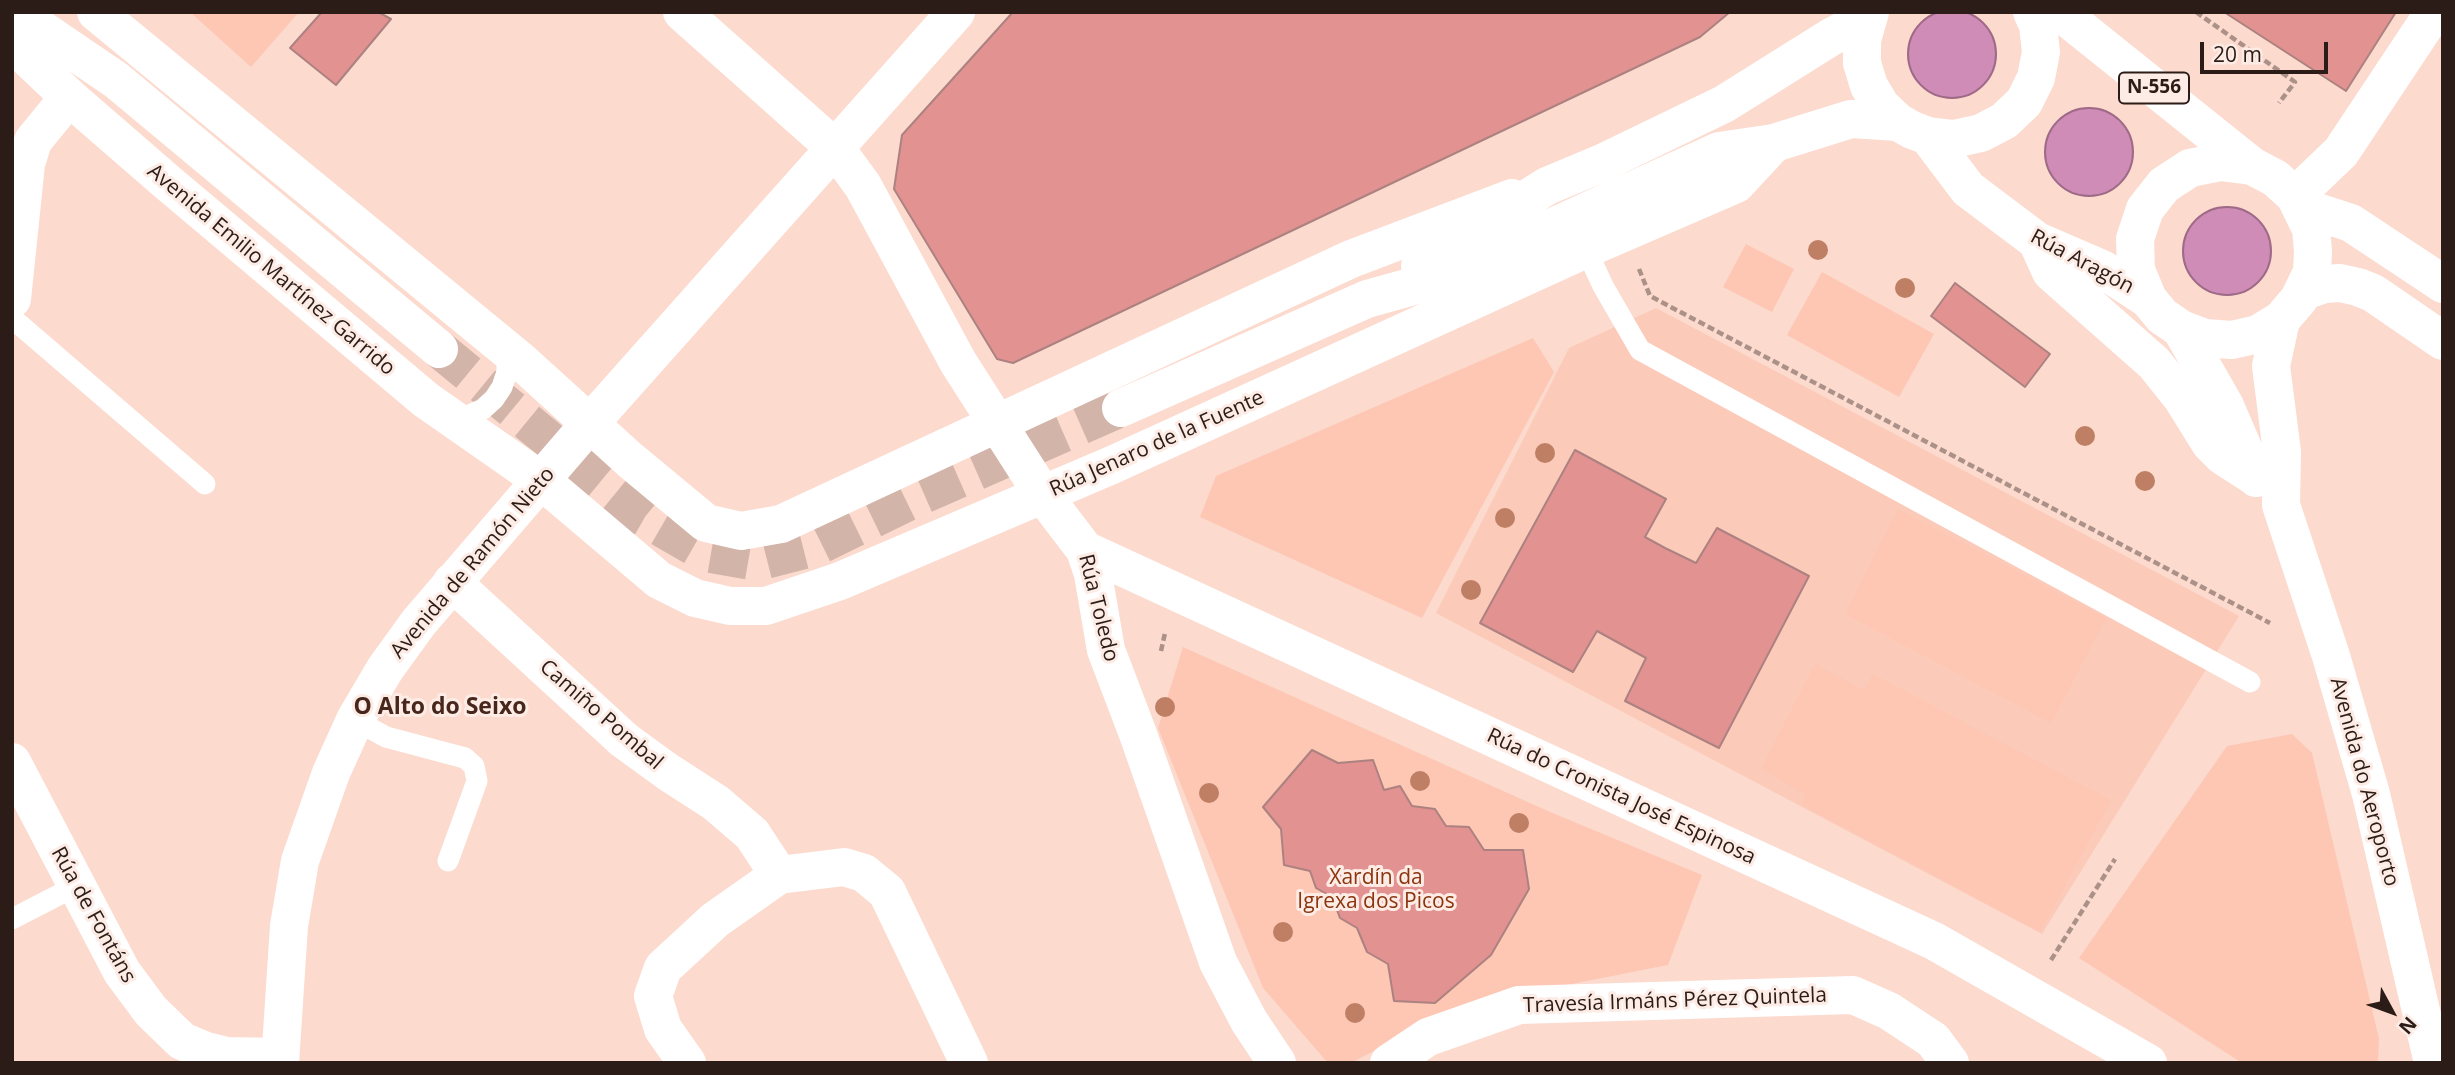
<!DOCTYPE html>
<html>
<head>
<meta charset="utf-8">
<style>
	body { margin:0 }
	#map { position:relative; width:2455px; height:1075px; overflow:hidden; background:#fcdace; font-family:"Open Sans",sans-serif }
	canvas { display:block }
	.frame { position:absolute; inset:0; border:14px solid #2b1c17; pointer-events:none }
	.north { position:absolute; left:2357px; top:977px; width:70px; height:70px; -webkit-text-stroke:5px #fdece5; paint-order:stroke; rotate:131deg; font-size:19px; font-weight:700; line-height:28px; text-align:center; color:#2b1c17 }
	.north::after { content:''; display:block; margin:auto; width:24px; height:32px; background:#2b1c17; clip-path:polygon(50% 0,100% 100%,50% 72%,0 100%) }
	.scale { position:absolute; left:2200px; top:42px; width:128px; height:32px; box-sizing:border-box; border:4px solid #2b1c17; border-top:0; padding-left:9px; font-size:21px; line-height:24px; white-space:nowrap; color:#2b1c17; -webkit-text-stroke:5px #fdece5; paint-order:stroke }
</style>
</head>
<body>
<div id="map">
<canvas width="2455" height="1075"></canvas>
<div class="frame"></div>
<div class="north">N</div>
<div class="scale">20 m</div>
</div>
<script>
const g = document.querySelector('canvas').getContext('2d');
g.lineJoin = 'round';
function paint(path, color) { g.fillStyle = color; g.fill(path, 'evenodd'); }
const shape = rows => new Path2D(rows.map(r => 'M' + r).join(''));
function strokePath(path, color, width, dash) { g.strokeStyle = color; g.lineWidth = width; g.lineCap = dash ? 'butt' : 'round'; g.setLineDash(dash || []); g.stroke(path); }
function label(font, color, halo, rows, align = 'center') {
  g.font = font + ' "Open Sans",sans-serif'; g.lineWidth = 6; g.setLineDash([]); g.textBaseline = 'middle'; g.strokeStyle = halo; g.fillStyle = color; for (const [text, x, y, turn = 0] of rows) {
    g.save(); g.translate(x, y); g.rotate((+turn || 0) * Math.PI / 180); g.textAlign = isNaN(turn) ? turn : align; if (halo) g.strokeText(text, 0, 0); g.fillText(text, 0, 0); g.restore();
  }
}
paint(shape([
	[1656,308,2239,616,2042,934,1436,613,1569,348]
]), '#fccab9');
paint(shape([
	[190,12,299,12,251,67],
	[1746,244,1794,269,1772,312,1723,287],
	[1822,272,1934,334,1899,397,1787,335],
	[1533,338,1554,372,1422,618,1200,517,1216,476],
	[1898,509,2106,618,2051,723,1845,614],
	[1183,647,1550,812,1702,875,1668,965,1459,1006,1351,1063,1328,1063,1263,988,1158,728],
	[1815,664,1864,690,1873,674,2111,800,2040,932,1802,805,1806,795,1761,769],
	[2292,734,2312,753,2379,1039,2378,1063,2242,1063,2079,958,2227,746]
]), '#fdc7b4');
const water = shape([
	'1908 54a44 44 0 1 1 88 0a44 44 0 1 1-88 0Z',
	'2045 152a44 44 0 1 1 88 0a44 44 0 1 1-88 0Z',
	'2183 251a44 44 0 1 1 88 0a44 44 0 1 1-88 0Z'
]);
paint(water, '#cf8cb7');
strokePath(water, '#9e6a87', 2);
const building = shape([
	[322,12,378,12,391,19,336,85,290,48,322,12],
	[1013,12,1730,12,1700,37,1013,363,997,359,894,189,902,135,1013,12],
	[2224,12,2396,12,2346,91,2224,12],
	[1955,283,2050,354,2025,387,1931,316,1955,283],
	[1575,450,1666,499,1645,537,1665,548,1696,563,1717,528,1809,576,1719,748,1625,701,1646,658,1597,631,1573,672,1480,623,1575,450],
	[1312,750,1338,763,1373,760,1384,790,1400,786,1412,806,1435,809,1446,826,1469,827,1484,850,1523,850,1529,889,1491,955,1435,1003,1394,1001,1388,964,1367,952,1357,928,1340,918,1332,897,1316,888,1310,871,1284,865,1281,829,1263,807,1312,750]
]);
paint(building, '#e29290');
strokePath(building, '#ac8281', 2);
strokePath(shape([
	[439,349,644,518,705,553,757,562,816,547,918,497,1121,408]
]), '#d2b4a9', 38, [38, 19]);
strokePath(shape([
	[2196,12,2295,82,2279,103],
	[1639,269,1650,296,2270,623],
	[1161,651,1165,633],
	[2051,960,2115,859]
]), '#ac9188', 4.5, [7, 3.5]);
strokePath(shape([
	[1586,249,1603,286,1640,350,2250,682],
	[12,318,205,484],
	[454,422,483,409,494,399,502,387,507,372,507,350],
	[355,720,386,737,465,758,474,766,477,781,448,861],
	[12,919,76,886]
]), '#fff', 21);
strokePath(shape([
	[682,12,836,149,863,186,958,362,1043,495,1085,550,1093,574,1106,650,1138,734,1218,962,1249,1021,1277,1063],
	[2295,196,2341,152,2434,12],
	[12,299,26,164,33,141,69,97],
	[591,422,956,12],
	[1085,550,1934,941,2148,1063],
	[452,582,624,740,668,772,716,803,752,834,779,875,844,867,864,873,887,892,969,1063],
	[12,762,122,972,151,1011,182,1041,206,1051,226,1056,280,1057],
	[687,1063,663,1029,653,996,663,968,715,920,779,875],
	[1389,1063,1428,1037,1519,1005,1853,995,1889,1011,1933,1040,1950,1063]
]), '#fff', 38);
strokePath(shape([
	[96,12,522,362,630,460,706,523,741,531,781,524,1351,259,1512,198],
	[12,43,69,97,167,182,426,400,542,481,659,580,695,598,730,606,766,606,840,581,1112,465,1586,249,1736,184,1774,143],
	[2302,207,2351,223,2443,284],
	[2304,291,2324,284,2340,283,2358,287,2373,293,2443,341],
	[280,1063,289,926,300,861,331,773,355,720,385,669,419,622,591,422]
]), '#fff', 38);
strokePath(shape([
	[16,12,116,80,439,349],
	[1870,12,1862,40,1862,63,1869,86,1881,106,1898,122,1912,130,1928,136,1954,139,1981,133,2004,121,2024,102,2036,78,2041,52,2038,25,2032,12],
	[1928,136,1968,189,2037,241,2102,269,2148,299,2162,316,2181,329,2205,338,2232,340,2258,334,2281,320,2299,299,2312,272,2313,251,2311,229,2295,196,2275,178,2252,166,2066,17,2054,12],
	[2037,241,2051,272,2154,363,2182,398,2210,443,2223,456,2254,476],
	[1420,266,1547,186,1602,163,1724,104,1831,37,1867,18],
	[2148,299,2136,270,2135,239,2145,209,2164,185,2190,168,2220,162,2252,166],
	[2281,320,2271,366,2282,452,2281,505,2331,656,2371,794,2433,1063],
	[2181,329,2225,406,2256,478],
	[1121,408,1367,299,1439,279,1719,151,1774,143,1851,119,1898,122]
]), '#fff', 38);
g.fillStyle = '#be7f64';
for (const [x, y] of [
	[1818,250],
	[1905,288],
	[2085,436],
	[1545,453],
	[2145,481],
	[1505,518],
	[1471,590],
	[1165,707],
	[1420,781],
	[1209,793],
	[1519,823],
	[1283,932],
	[1355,1013]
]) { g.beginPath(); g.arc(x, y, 10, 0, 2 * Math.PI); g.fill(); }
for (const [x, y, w] of [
	[2154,88,70]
]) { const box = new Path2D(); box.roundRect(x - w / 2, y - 15.5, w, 31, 5); g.fillStyle = '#fdece5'; g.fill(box); strokePath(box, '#2b1c17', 2); }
label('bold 19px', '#2b1c17', null, [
	["N-556",2154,88]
]);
label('21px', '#2b1c17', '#fdece5', [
	["Rúa Aragón",2082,262,28],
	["Avenida Emilio Martínez Garrido",271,270,40],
	["Rúa Jenaro de la Fuente",1157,444,-24],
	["Avenida de Ramón Nieto",473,563,-50],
	["Rúa Toledo",1098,608,76],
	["Camiño Pombal",601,715,41],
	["Avenida do Aeroporto",2364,782,75],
	["Rúa do Cronista José Espinosa",1621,797,25],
	["Rúa de Fontáns",93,915,61],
	["Travesía Irmáns Pérez Quintela",1675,1001,-2]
]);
label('21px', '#8c340e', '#fdece5', [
	["Xardín da",1376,878],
	["Igrexa dos Picos",1376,902]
]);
label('bold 23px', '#47271c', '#fdece5', [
	["O Alto do Seixo",440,707]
]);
</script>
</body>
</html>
